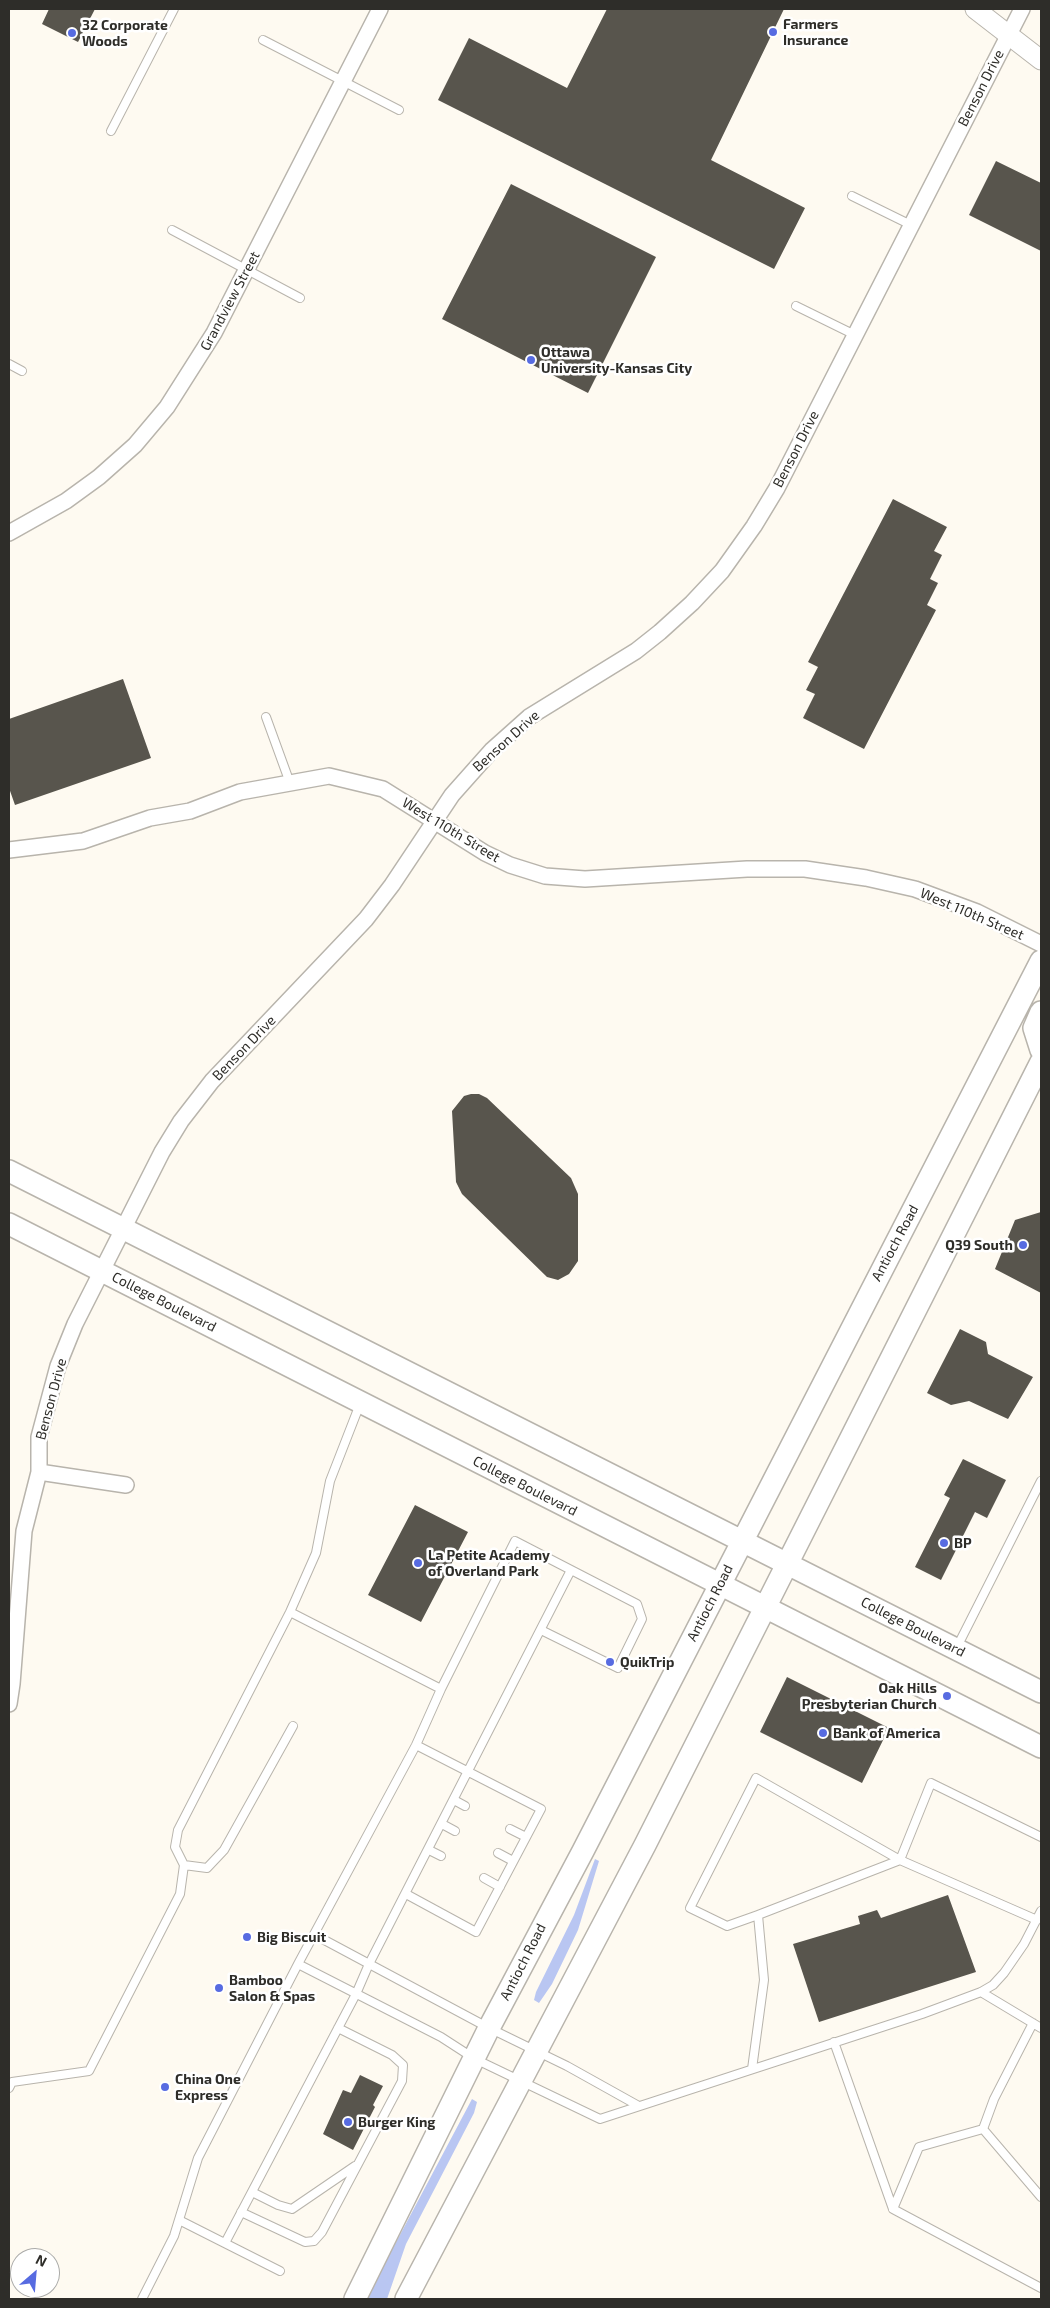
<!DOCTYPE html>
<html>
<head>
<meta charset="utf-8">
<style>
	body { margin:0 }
	#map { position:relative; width:1050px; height:2308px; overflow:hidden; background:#fefaf1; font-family:"Exo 2",sans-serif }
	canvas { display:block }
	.frame { position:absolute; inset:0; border:10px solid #2e2d29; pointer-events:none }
	.north { position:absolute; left:10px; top:2248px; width:50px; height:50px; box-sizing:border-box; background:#fff; border:1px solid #ababa9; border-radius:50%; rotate:27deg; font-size:14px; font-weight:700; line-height:20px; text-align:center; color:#2e2d29 }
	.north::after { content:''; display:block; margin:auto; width:18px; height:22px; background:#576be1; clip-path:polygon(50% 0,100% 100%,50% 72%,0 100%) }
</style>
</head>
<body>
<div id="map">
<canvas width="1050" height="2308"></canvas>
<div class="frame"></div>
<div class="north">N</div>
</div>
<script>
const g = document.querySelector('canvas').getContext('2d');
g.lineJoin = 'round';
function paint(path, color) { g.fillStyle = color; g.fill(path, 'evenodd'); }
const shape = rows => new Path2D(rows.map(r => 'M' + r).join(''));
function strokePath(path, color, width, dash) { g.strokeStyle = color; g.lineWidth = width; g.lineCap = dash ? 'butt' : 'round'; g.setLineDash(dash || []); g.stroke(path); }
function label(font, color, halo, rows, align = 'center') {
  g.font = font + ' "Exo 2",sans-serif'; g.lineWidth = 5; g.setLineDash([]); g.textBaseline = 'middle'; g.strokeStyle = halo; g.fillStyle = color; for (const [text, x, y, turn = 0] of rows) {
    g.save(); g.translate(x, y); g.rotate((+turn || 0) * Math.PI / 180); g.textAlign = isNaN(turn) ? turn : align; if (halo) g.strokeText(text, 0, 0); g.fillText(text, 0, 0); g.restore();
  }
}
paint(shape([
	[595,1859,599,1861,578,1930,552,1984,539,2003,534,2000,536,1992,574,1915],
	[472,2099,477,2102,474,2113,406,2244,387,2299,366,2299]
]), '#b9c6f2');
paint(shape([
	[49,9,95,9,78,42,42,24],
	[607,9,784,9,711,160,805,208,774,269,438,100,469,38,567,88],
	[996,161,1041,183,1041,251,969,215],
	[511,184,656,257,588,393,442,319],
	[893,499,947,527,934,551,942,555,930,579,938,583,927,605,936,610,864,749,803,718,815,694,806,690,818,667,808,662],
	[123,679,151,758,15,805,9,788,9,719],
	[471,1094,479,1094,487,1098,571,1178,578,1194,578,1261,569,1274,558,1280,547,1277,462,1194,456,1182,452,1111,464,1096],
	[1041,1212,1041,1293,995,1269,1015,1220],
	[960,1329,986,1342,988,1354,1033,1377,1008,1419,969,1401,951,1405,927,1393],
	[963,1459,1006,1480,987,1518,975,1512,941,1580,915,1567,950,1498,944,1495],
	[415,1505,468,1532,421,1622,368,1595],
	[787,1677,889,1728,862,1783,760,1732],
	[948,1895,976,1972,819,2022,793,1944,860,1924,858,1916,877,1910,881,1918],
	[360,2075,383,2086,373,2105,375,2107,353,2150,323,2134,343,2090,351,2093]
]), '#58554d');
const service = shape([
	[263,40,399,110],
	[111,131,174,9],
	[852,196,911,225],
	[172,230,300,298],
	[796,306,855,335],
	[9,364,22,371],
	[266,717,290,783],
	[957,1647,1041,1481],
	[441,1689,515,1541,637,1604,642,1619,618,1668,541,1630],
	[293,1726,224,1850,207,1868,184,1865,175,1847,178,1830,290,1612,316,1553,330,1481,360,1404],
	[454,1800,465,1806],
	[442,1824,455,1831],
	[510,1829,526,1837],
	[429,1850,441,1856],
	[498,1853,513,1861],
	[484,1878,500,1887],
	[406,1894,476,1932,541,1809,416,1745],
	[758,1915,900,1860,1037,1920],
	[315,1935,489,2028,567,2066,637,2105],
	[298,1964,441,2037,475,2059,600,2119,922,2014,981,1992,993,1985,1004,1973,1024,1944,1041,1911],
	[981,1992,1041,2028],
	[1033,2023,994,2099,983,2129,1041,2197],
	[834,2042,893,2209,1041,2288],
	[752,2069,764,1980,758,1915,727,1926,690,1908,756,1778,900,1860,931,1783,1041,1837],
	[9,2088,12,2082,89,2071,180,1894,184,1865],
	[252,2192,278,2205,292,2209,355,2166],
	[893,2209,919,2147,983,2129],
	[241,2212,305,2242,314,2241,322,2232,402,2081,403,2065,392,2055,338,2028],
	[179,2220,280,2271],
	[225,2243,356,1994,369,1964,571,1570],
	[142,2299,174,2236,198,2158,298,1964,416,1745,441,1689,290,1612]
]);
const minor = shape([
	[9,533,66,501,99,477,135,445,167,407,214,333,380,9],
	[9,850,83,841,150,818,190,811,240,792,329,776,383,789,485,853,510,865,545,876,585,879,747,869,805,869,866,878,915,889,977,912,1041,944],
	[39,1472,126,1485],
	[9,1704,12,1684,24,1531,39,1472,39,1437,58,1366,75,1324,162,1152,181,1121,212,1081,366,919,392,885,452,795,492,750,529,717,636,651,660,632,692,603,722,571,754,526,777,488,1022,9]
]);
const tertiary = shape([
	[975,9,1041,60]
]);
const secondary = shape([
	[1041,1012,1034,1028,1041,1050],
	[9,1171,1041,1692],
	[9,1224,1041,1747],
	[355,2299,489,2028,583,1851,1041,961],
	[406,2299,645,1845,1041,1062]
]);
strokePath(service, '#b8b4ac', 10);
strokePath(minor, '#b8b4ac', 18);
strokePath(tertiary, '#b8b4ac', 21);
strokePath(secondary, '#b8b4ac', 24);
strokePath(service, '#fff', 8);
strokePath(minor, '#fff', 15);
strokePath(tertiary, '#fff', 19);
strokePath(secondary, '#fff', 21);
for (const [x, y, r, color] of [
	[773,32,5,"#576be1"],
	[72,33,5,"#576be1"],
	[531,360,5,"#576be1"],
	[1023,1245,5,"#576be1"],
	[944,1543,5,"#576be1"],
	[418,1563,5,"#576be1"],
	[610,1662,5,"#576be1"],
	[947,1696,5,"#576be1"],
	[823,1733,5,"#576be1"],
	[247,1937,5,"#576be1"],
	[219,1988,5,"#576be1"],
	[165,2087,5,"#576be1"],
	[348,2122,5,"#576be1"]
]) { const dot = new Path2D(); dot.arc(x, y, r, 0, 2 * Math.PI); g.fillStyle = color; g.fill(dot); strokePath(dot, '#fff', 2); }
label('bold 14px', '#2e2d29', '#fff', [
	["Farmers",783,24],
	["Insurance",783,40],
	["32 Corporate",82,25],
	["Woods",82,41],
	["Ottawa",541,352],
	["University-Kansas City",541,368],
	["Q39 South",1013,1245,"right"],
	["BP",954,1543],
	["La Petite Academy",428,1555],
	["of Overland Park",428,1571],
	["QuikTrip",620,1662],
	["Oak Hills",937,1688,"right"],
	["Presbyterian Church",937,1704,"right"],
	["Bank of America",833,1733],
	["Big Biscuit",257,1937],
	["Bamboo",229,1980],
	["Salon & Spas",229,1996],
	["China One",175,2079],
	["Express",175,2095],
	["Burger King",358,2122]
], 'left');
label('14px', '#2e2d29', '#fff', [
	["Benson Drive",981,88,-63],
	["Grandview Street",230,301,-62],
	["Benson Drive",796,449,-63],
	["Benson Drive",506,741,-42],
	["West 110th Street",451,830,31],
	["West 110th Street",972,914,23],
	["Benson Drive",244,1048,-46],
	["Antioch Road",895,1243,-62],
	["College Boulevard",164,1302,27],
	["Benson Drive",51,1399,-75],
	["College Boulevard",525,1486,27],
	["Antioch Road",710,1603,-63],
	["College Boulevard",913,1627,27],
	["Antioch Road",523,1962,-63]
]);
</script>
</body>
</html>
